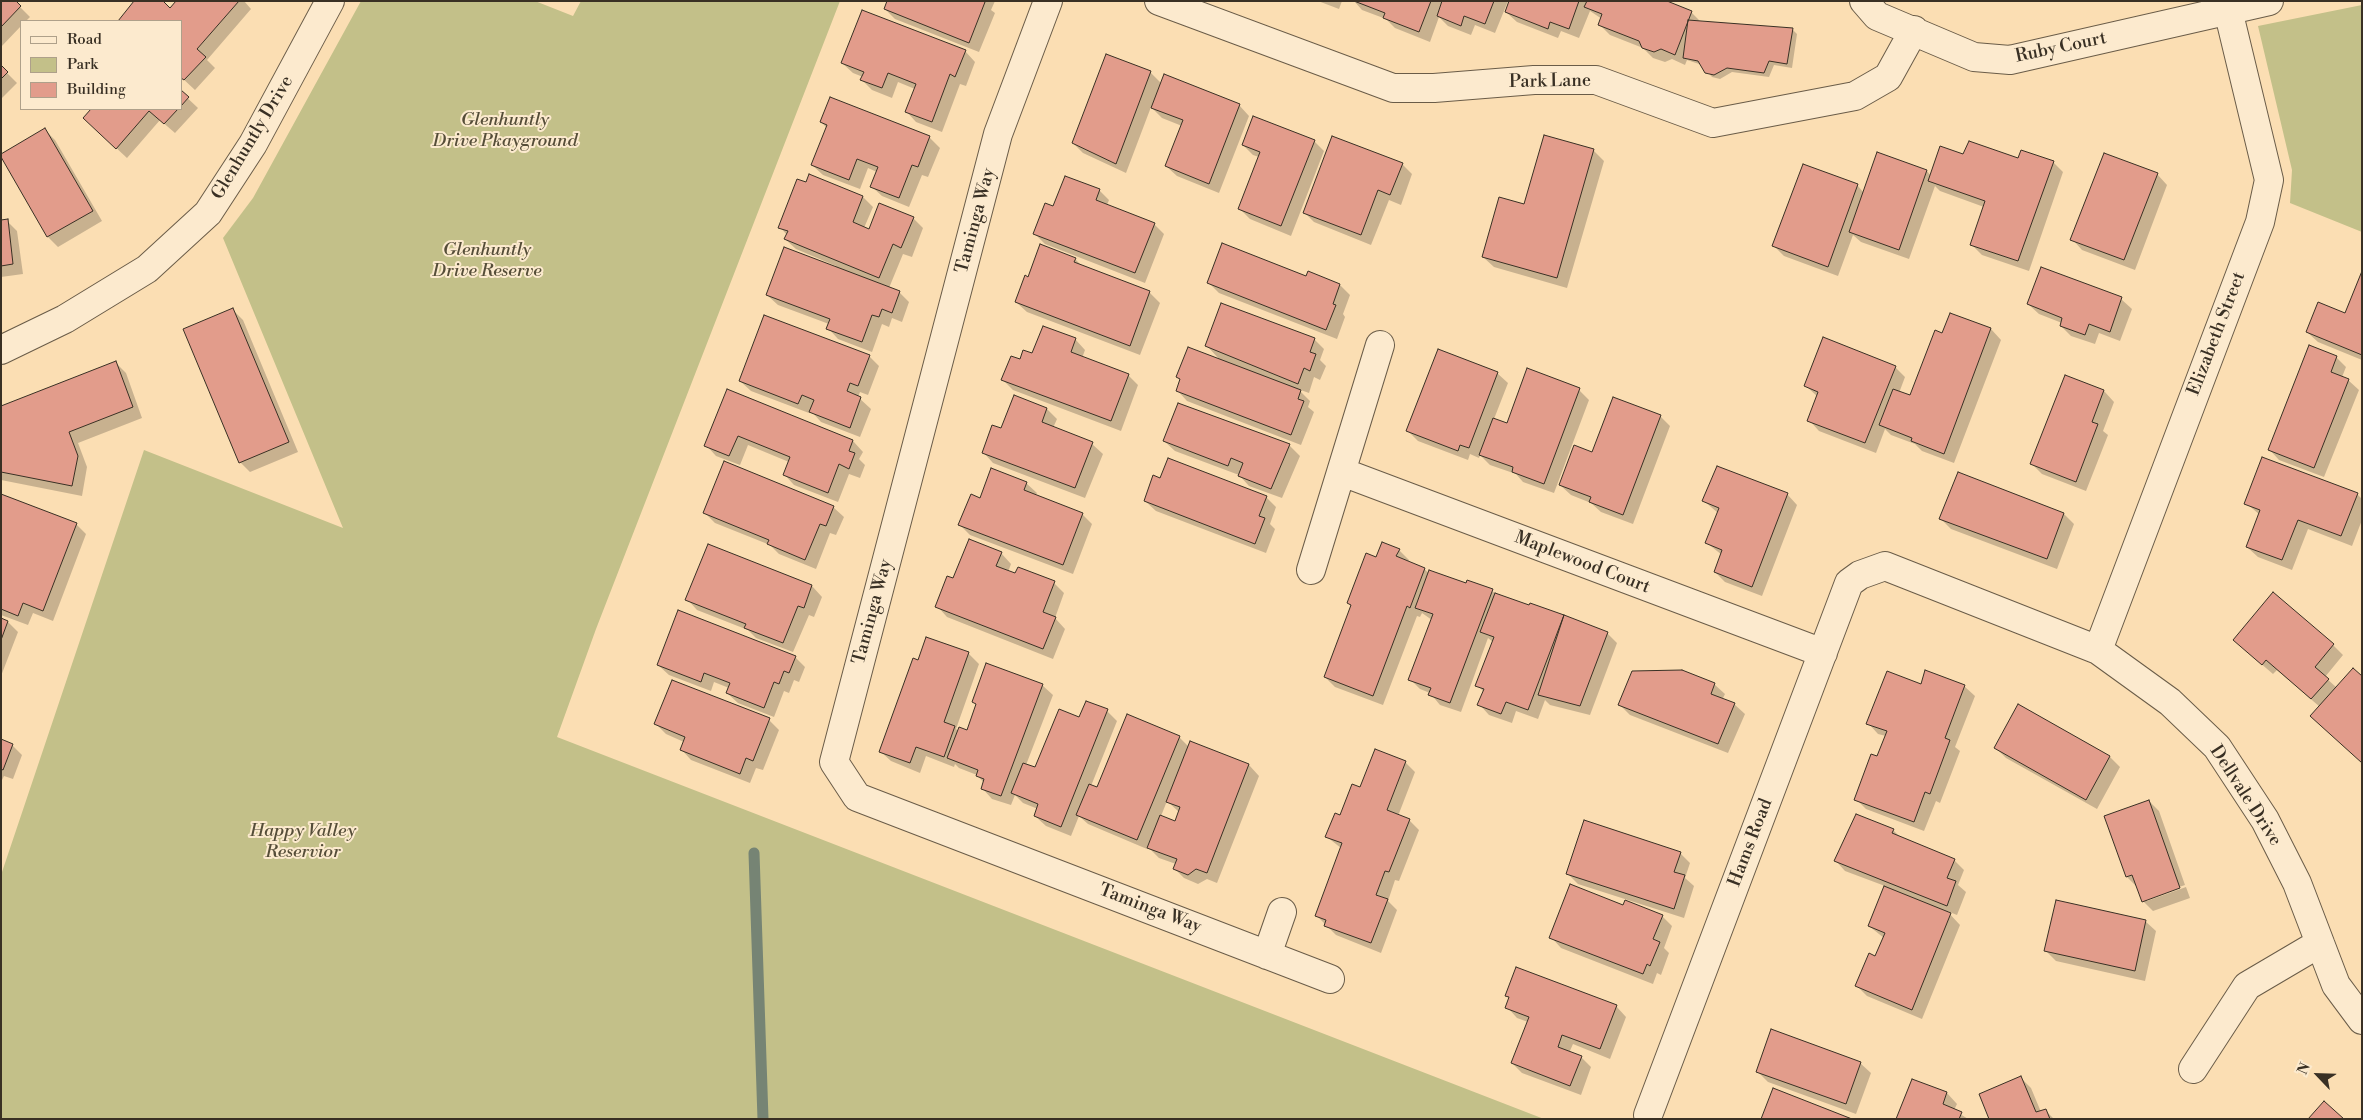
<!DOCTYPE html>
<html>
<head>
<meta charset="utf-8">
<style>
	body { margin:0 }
	#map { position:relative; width:2363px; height:1120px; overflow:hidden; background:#fbdeb3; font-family:"Libre Bodoni",serif }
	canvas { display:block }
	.frame { position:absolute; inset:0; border:2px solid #393024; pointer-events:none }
	.legend { position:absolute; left:20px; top:20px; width:162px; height:90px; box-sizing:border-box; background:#fceace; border:1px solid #aea08a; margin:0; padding:6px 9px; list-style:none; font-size:15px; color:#393024 }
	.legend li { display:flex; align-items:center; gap:10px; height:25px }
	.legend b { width:25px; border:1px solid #aea08a }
	.north { position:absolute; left:2293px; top:1050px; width:50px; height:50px; -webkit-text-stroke:4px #fceace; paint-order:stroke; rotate:294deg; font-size:14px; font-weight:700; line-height:20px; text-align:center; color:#393024 }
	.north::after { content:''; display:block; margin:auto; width:18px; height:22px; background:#393024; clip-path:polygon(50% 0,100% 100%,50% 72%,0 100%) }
</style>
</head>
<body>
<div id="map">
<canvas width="2363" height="1120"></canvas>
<div class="frame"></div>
<ul class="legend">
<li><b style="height:6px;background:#fceace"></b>Road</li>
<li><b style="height:14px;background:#c3c089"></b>Park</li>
<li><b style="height:14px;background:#e29c8b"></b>Building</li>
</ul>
<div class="north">N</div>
</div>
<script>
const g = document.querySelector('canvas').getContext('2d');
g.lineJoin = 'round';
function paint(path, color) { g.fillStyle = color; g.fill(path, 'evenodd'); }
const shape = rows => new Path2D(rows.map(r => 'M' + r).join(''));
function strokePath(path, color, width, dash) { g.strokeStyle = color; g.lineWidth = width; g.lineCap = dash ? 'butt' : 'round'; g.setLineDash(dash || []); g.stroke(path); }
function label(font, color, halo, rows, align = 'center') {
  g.font = font + ' "Libre Bodoni",serif'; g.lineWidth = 4; g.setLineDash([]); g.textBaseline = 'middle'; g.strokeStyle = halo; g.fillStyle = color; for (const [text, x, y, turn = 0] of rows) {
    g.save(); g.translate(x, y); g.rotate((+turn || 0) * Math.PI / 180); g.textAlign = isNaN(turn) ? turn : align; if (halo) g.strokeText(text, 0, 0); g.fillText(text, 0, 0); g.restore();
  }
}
paint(shape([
	[361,1,535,1,573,16,581,1,840,1,596,629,557,737,1544,1119,1,1119,1,875,144,450,343,528,223,238,253,198],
	[2362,5,2362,232,2290,203,2292,170,2258,26]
]), '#c3c089');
paint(shape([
	[1,1,14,1,30,17,26,21,21,21,21,26,1,47],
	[178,1,244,1,251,9,207,60,215,68,195,90,181,77,181,21,119,20,170,10],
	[888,1,995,1,991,10,995,13,979,52,895,19,885,9],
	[1318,1,1342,1,1339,9],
	[1354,1,1508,1,1495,33,1475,25,1471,35,1448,26,1439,17,1430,42,1395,28,1386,19,1362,10],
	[1510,1,1663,1,1691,12,1701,22,1792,29,1797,34,1792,68,1774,65,1769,77,1732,72,1720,79,1712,77,1702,65,1687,60,1685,65,1672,59,1665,62,1653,58,1643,48,1610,35,1600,25,1602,19,1590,11,1579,38,1561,31,1558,38,1517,22,1506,12],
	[965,51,975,62,966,86,960,84,942,132,916,122,906,111,915,89,898,82,892,98,872,90,862,80,863,77,853,73,842,63],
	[1,67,17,83,1,99],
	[1150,72,1161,83,1239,105,1249,116,1219,193,1177,176,1166,166,1182,126,1162,118,1151,107,1126,173,1083,153,1073,143],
	[181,92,198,108,175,133,160,120,127,158,84,118,93,109,181,109],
	[821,122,929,137,940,148,928,177,922,175,909,207,882,196,871,186,877,172,868,168,860,189,823,175,812,165,827,128],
	[45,130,55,140,102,221,58,247,48,237,2,155],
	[1545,136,1594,151,1604,161,1567,288,1494,267,1483,257,1525,205],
	[1314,141,1324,151,1291,236,1250,219,1240,209,1259,157,1253,155,1243,145],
	[1964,155,2053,162,2063,172,2029,271,1982,255,1971,244,1984,207,1940,191,1935,186,1909,259,1861,242,1853,235,1838,276,1784,256,1774,246,1857,185,1864,193,1927,171,1931,176],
	[1402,164,1412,174,1401,205,1389,200,1371,245,1314,222,1304,212],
	[2157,174,2167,185,2135,270,2082,250,2072,239],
	[1099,190,1109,200,1107,205,1154,224,1164,234,1145,283,1045,244,1035,234,1054,208],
	[863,197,873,207,864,228,869,230,913,218,923,228,912,257,903,254,889,288,899,292,909,302,902,322,892,318,889,327,882,324,872,352,838,339,828,328,829,324,778,305,767,295,835,268,836,266,796,249,785,239,787,235,780,227],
	[1,221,7,221,17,231,23,274,1,277],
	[1075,259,1084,268,1150,293,1160,303,1140,355,1027,312,1016,302,1029,279],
	[2362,274,2362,360,2318,342,2307,332,2345,315],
	[1209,283,1340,285,1350,295,1343,314,1345,317,1337,339,1219,293],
	[2121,299,2132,309,2120,341,2099,333,2095,344,2071,336,2061,326,2062,323,2039,314,2028,304],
	[233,310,243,320,298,452,250,472,240,462],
	[1951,314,1991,329,2001,340,1954,463,1922,451,1915,444,1891,435,1885,429,1876,453,1819,431,1809,420,1818,397,1806,386,1895,367,1905,377,1899,393,1910,397,1943,334],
	[1075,339,1085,350,1082,358,1128,375,1138,385,1121,431,1013,390,1003,380,1021,361],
	[1314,339,1324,349,1320,360,1326,366,1320,380,1314,377,1309,393,1298,389,1310,401,1308,407,1314,412,1301,445,1187,401,1177,390,1181,380,1178,377,1221,361,1207,346],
	[869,356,879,366,868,395,860,392,858,397,871,409,860,437,821,422,810,410,809,413,751,391,740,381],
	[2336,357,2346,367,2342,377,2348,380,2359,390,2324,477,2279,460,2269,449],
	[116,363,126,373,142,418,78,443,87,467,82,496,1,480,1,411],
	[1497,373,1508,383,1494,419,1508,424,1579,390,1589,400,1554,493,1523,482,1516,474,1490,465,1480,455,1479,458,1470,454,1468,460,1418,441,1408,431],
	[2066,377,2104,391,2114,402,2103,431,2108,435,2086,491,2042,474,2032,464],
	[727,391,853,441,863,452,859,459,865,465,860,478,849,474,838,502,794,485,784,474,789,462,748,445,740,465,716,456,706,445],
	[1015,396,1047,409,1057,419,1053,428,1092,444,1103,454,1085,498,993,463,983,452,1002,430],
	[1178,404,1290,446,1300,456,1282,498,1249,486,1239,475,1175,451,1164,441],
	[1660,416,1670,426,1633,524,1601,512,1591,503,1571,495,1560,485,1593,454],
	[1958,474,2064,514,2074,524,2057,569,1951,529,1941,519],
	[1161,480,1266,497,1276,507,1270,524,1275,529,1266,553,1156,511,1145,501],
	[1026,483,1037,493,1035,496,1082,514,1092,524,1073,574,970,535,960,525,981,499],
	[1787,494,1797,505,1762,596,1725,582,1715,572,1722,555,1707,543,1718,513,1704,501],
	[2357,494,2362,499,2362,520,2352,546,2308,529,2292,570,2258,557,2247,547,2260,515,2246,503],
	[1,495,76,524,86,534,53,621,33,613,28,625,1,615],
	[833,507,844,517,836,535,830,533,816,569,779,554,770,545,715,523,705,513],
	[708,545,812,586,822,597,814,617,809,615,793,652,756,638,748,630,697,610,687,599],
	[1399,550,1409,560,1408,562,1424,569,1429,573,1492,591,1496,594,1529,607,1531,604,1607,633,1617,643,1590,715,1550,705,1545,700,1538,719,1516,711,1512,723,1489,715,1479,704,1484,692,1477,685,1493,642,1488,638,1461,712,1440,705,1430,693,1420,689,1410,679,1432,620,1422,613,1420,617,1417,616,1383,705,1335,687,1325,677,1352,607,1348,603,1377,559],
	[1001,553,1011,564,1008,572,1054,583,1064,593,1055,618,1065,629,1053,659,947,617,937,606,954,580],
	[1,619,8,622,18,632,1,676],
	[927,639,969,654,979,664,956,729,959,732,967,731,977,705,973,701,1042,685,1053,695,1026,765,1035,769,1080,718,1107,711,1117,721,1091,786,1097,788,1179,737,1189,747,1190,743,1249,765,1259,776,1217,883,1207,879,1198,884,1184,878,1174,868,1176,864,1159,858,1148,847,1147,849,1088,824,1079,816,1071,836,1046,826,1035,816,1038,809,1023,803,1015,795,1011,805,992,799,982,788,984,783,977,775,959,768,955,764,954,767,926,756,920,773,891,761,880,751],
	[1167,801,1179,812,1175,822,1161,816],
	[2333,645,2343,655,2325,677,2337,688,2320,707,2277,670,2273,674,2245,650],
	[795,657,805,667,799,682,794,680,789,693,784,691,774,717,738,703,727,693,729,688,714,682,711,691,669,675,658,665],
	[1714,684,1725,694,1722,700,1734,704,1745,714,1728,753,1630,715,1620,705],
	[1921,685,1964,686,1975,696,1955,747,1960,751,1940,803,1936,801,1924,831,1866,809,1856,799,1878,758,1886,736,1878,734,1868,723],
	[2019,706,2110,757,2120,767,2097,809,2006,758,1996,748],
	[769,720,779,730,763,770,756,768,750,783,691,760,681,749,684,742,666,734,656,724],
	[1,741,12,745,22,755,13,779,4,776,1,782],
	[1405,762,1415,772,1398,816,1409,820,1419,830,1399,881,1395,880,1388,901,1397,910,1381,953,1336,935,1316,915,1341,848,1327,837,1360,789],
	[2149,801,2159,811,2185,885,2147,898,2147,901,2186,887,2190,898,2153,911,2143,901,2137,887,2127,877],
	[1893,830,1901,838,1954,860,1964,870,1958,885,1966,892,1957,915,1947,911,1960,925,1922,1019,1867,996,1857,986,1876,957,1884,938,1869,926,1885,886,1845,871,1835,860],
	[1680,853,1690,863,1685,878,1694,886,1684,918,1578,884,1567,873],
	[1623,907,1662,916,1672,926,1664,948,1669,953,1661,975,1657,973,1653,984,1561,948,1551,937],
	[2145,921,2156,931,2145,981,2056,961,2046,951],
	[1507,995,1616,1006,1626,1017,1610,1059,1573,1044,1569,1053,1581,1057,1591,1067,1581,1095,1522,1073,1512,1063,1528,1022,1517,1018,1507,1007,1510,999],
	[1860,1063,1871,1073,1856,1114,1768,1082,1757,1071],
	[2021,1078,2031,1088,2041,1112,2045,1110,2054,1119,1990,1119],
	[1947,1093,1957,1104,1954,1110,1968,1119,1897,1119]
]), '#0003');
strokePath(shape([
	[754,853,763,1119]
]), '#768474', 11);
const building = shape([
	[1,1,16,1,21,6,1,27,1,1],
	[134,1,163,1,170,8,176,1,239,1,197,49,206,57,184,80,181,78,181,21,118,21,134,1],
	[887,1,983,1,985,2,969,43,884,9,887,1],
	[1354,1,1431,1,1419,32,1383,18,1385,13,1354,1],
	[1442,1,1494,1,1485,24,1464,16,1461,26,1437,16,1442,1],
	[1509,1,1579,1,1569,29,1550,22,1548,29,1505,12,1509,1],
	[1587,1,1667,1,1692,11,1675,55,1661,49,1654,52,1642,48,1639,41,1598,25,1602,14,1584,7,1587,1],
	[862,10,966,50,955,77,950,74,932,122,905,112,916,84,888,73,882,88,860,80,864,72,841,63,862,10],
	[1688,20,1793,28,1787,64,1769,61,1764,73,1727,68,1714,75,1705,73,1698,61,1683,58,1688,20],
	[1106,54,1151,71,1116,164,1072,143,1106,54],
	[1,65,8,72,1,79,1,65],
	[1164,74,1240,104,1209,184,1165,166,1183,120,1151,108,1164,74],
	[181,90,189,97,181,106,181,90],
	[830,97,930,136,918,167,912,165,899,198,870,187,878,167,857,159,849,180,811,165,827,125,820,122,830,97],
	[91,109,178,109,164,124,149,111,116,149,83,118,91,109],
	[1253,116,1315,140,1281,226,1238,209,1260,152,1242,145,1253,116],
	[45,128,93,211,47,237,1,157,1,154,45,128],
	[1544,135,1594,149,1557,278,1482,257,1499,197,1524,204,1544,135],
	[1332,136,1403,163,1390,195,1378,190,1361,235,1303,213,1332,136],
	[1969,141,2018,158,2021,150,2054,161,2018,261,1970,245,1985,201,1928,181,1940,146,1963,154,1969,141],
	[1877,152,1927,170,1899,250,1849,232,1877,152],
	[2104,153,2158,173,2124,260,2070,240,2104,153],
	[1803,164,1858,184,1828,267,1772,246,1803,164],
	[809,174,863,196,853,222,869,229,879,203,914,217,901,248,893,244,879,278,784,239,788,231,778,228,797,179,806,182,809,174],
	[1065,176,1100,189,1096,200,1155,223,1135,273,1033,234,1045,203,1053,206,1065,176],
	[8,219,13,264,1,266,1,220,8,219],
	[1222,243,1306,276,1308,271,1340,284,1333,304,1336,305,1326,330,1207,283,1222,243],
	[1040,244,1076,258,1074,262,1150,291,1130,346,1015,302,1025,275,1028,277,1040,244],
	[784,247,900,291,892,313,882,309,879,317,872,315,862,342,826,329,830,319,766,295,784,247],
	[2041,267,2122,297,2110,332,2089,324,2085,335,2060,326,2062,318,2027,304,2041,267],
	[2362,271,2362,355,2306,332,2318,302,2345,313,2362,271],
	[1221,303,1315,338,1310,352,1316,354,1310,371,1304,368,1298,384,1205,346,1221,303],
	[233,308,289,442,239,463,183,329,233,308],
	[1950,313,1991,328,1944,454,1911,441,1912,438,1879,425,1893,389,1910,395,1935,330,1942,333,1950,313],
	[764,315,870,355,858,386,850,383,847,391,861,397,850,428,809,412,814,400,802,395,798,404,739,381,764,315],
	[1043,326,1076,338,1071,352,1129,374,1111,421,1001,380,1011,356,1020,359,1023,350,1032,353,1043,326],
	[1823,337,1896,366,1865,443,1807,421,1818,392,1804,386,1823,337],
	[2309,345,2337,356,2331,372,2349,379,2314,468,2268,450,2309,345],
	[1188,347,1301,390,1298,399,1304,401,1291,435,1176,391,1180,379,1176,377,1188,347],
	[1438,349,1498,372,1469,448,1460,445,1458,451,1406,431,1438,349],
	[116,361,133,407,69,432,78,456,72,486,1,472,1,406,116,361],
	[1527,368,1580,388,1544,484,1512,472,1513,467,1479,455,1493,418,1507,423,1527,368],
	[2065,375,2104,390,2092,422,2098,424,2076,482,2030,464,2065,375],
	[727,389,853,440,849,451,855,453,849,469,839,464,828,493,783,475,790,457,738,436,729,456,704,446,727,389],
	[1014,395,1047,408,1042,422,1093,442,1075,488,982,453,992,425,1001,428,1014,395],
	[1613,397,1661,415,1623,515,1589,502,1591,497,1559,485,1574,445,1592,452,1613,397],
	[1178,403,1290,444,1271,489,1238,476,1243,463,1231,458,1228,466,1163,441,1178,403],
	[2262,457,2358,493,2341,536,2298,520,2282,560,2246,547,2260,510,2244,504,2262,457],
	[1168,458,1267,496,1259,516,1265,518,1255,544,1144,501,1153,475,1160,478,1168,458],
	[724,461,834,506,826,526,820,524,805,560,767,544,769,540,703,513,724,461],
	[1717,466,1788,493,1752,587,1714,572,1722,550,1705,543,1719,508,1702,501,1717,466],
	[991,468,1027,482,1024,490,1083,513,1063,565,958,525,971,494,980,498,991,468],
	[1958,472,2064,513,2047,559,1939,519,1958,472],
	[1,494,77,523,43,611,23,603,18,616,1,609,1,494],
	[969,539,1002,552,996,566,1015,573,1018,567,1055,581,1043,612,1056,617,1043,649,935,607,947,576,953,578,969,539],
	[1382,542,1400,549,1396,556,1425,568,1410,608,1407,606,1373,696,1324,677,1351,605,1347,603,1366,553,1376,557,1382,542],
	[708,544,812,585,804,608,798,606,783,643,744,628,746,624,685,600,708,544],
	[1429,570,1466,583,1467,580,1493,589,1450,703,1428,695,1431,688,1408,680,1433,614,1415,608,1429,570],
	[2273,592,2334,644,2315,667,2329,679,2311,699,2266,660,2262,665,2233,640,2273,592],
	[1495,593,1529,605,1530,603,1564,615,1528,710,1506,702,1501,714,1477,705,1484,689,1475,686,1494,637,1480,632,1495,593],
	[678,610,796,656,789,673,784,671,779,684,774,682,764,708,726,693,730,683,704,673,701,682,657,665,678,610],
	[1564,615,1608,632,1580,706,1538,695,1564,615],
	[1,618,8,621,1,640,1,618],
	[926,637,969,652,944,722,955,726,944,757,916,747,910,763,879,752,913,658,918,660,926,637],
	[986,663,1043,684,1001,796,981,789,984,779,976,776,978,770,947,758,959,727,967,730,976,704,972,702,986,663],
	[2353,668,2362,676,2362,763,2310,716,2353,668],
	[1682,670,1715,683,1711,694,1735,703,1718,744,1618,705,1632,671,1682,670],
	[1925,670,1965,685,1945,738,1950,740,1930,794,1925,792,1914,822,1854,800,1871,754,1877,756,1887,731,1866,724,1887,671,1921,684,1925,670],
	[672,680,770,718,753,761,746,758,740,774,680,750,685,737,654,724,672,680],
	[1086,701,1108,709,1061,827,1034,816,1038,804,1011,793,1023,763,1035,767,1059,709,1079,717,1086,701],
	[2018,704,2110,756,2086,800,1994,748,2018,704],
	[1127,714,1180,736,1137,840,1076,815,1089,784,1097,787,1127,714],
	[1,739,13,744,3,770,1,769,1,739],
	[1190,741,1249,764,1207,873,1196,869,1188,875,1173,869,1177,859,1147,848,1160,815,1175,821,1180,807,1166,802,1190,741],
	[1375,749,1406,761,1387,810,1410,819,1389,872,1385,871,1376,895,1388,899,1371,943,1324,926,1326,920,1315,916,1342,843,1325,837,1335,813,1340,815,1352,784,1360,787,1375,749],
	[2149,800,2180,888,2142,902,2132,875,2126,877,2104,816,2149,800],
	[1856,814,1894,829,1892,833,1955,859,1947,878,1956,881,1947,906,1834,861,1856,814],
	[1584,820,1681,852,1674,872,1685,875,1674,909,1566,874,1584,820],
	[1570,884,1623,905,1625,900,1663,915,1653,939,1660,942,1650,966,1647,964,1643,974,1549,938,1570,884],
	[1884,886,1951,913,1912,1010,1855,986,1869,953,1875,956,1885,933,1868,926,1884,886],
	[2056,900,2146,920,2135,971,2044,951,2056,900],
	[1516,967,1617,1005,1600,1049,1562,1035,1558,1047,1582,1056,1570,1086,1511,1063,1529,1017,1505,1008,1509,997,1505,996,1516,967],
	[1771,1029,1861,1062,1846,1104,1756,1072,1771,1029],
	[2021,1076,2036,1112,2046,1109,2050,1119,1989,1119,1979,1094,2021,1076],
	[1912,1079,1947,1092,1943,1104,1962,1112,1959,1119,1896,1119,1912,1079],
	[1773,1088,1852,1119,1761,1119,1773,1088],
	[2324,1101,2344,1119,2308,1119,2324,1101]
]);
paint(building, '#e29c8b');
strokePath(building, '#393024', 1);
const minor = shape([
	[1048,1,998,134,834,762,857,797,1330,979],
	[1159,1,1393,88,1434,88,1534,80,1596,80,1713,123,1855,96,1888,77,1914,30],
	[1864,1,1877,16,1974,57,2010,60,2269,1],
	[1,350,65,319,147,269,208,213,253,144,330,1],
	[1342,472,1823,653],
	[1311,570,1380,345],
	[2098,650,2260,222,2269,180,2228,10],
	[1267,955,1282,912],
	[2193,1069,2247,986,2320,943],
	[1648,1115,1849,583,1860,575,1885,566,2098,650,2170,702,2217,747,2265,820,2297,883,2336,985,2362,1020]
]);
strokePath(minor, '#6a5c48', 30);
strokePath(minor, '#fceace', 28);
label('18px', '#393024', '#fceace', [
	["Ruby Court",2061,48,-12],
	["Park Lane",1550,82,-1],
	["Glenhuntly Drive",253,138,-59],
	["Taminga Way",976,221,-75],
	["Elizabeth Street",2217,334,-69],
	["Maplewood Court",1582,563,21],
	["Taminga Way",873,612,-75],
	["Dellvale Drive",2245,796,57],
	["Hams Road",1751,843,-69],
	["Taminga Way",1150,909,21]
]);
label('italic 18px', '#554d38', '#fceace', [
	["Glenhuntly",505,121],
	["Drive Pkayground",505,142],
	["Glenhuntly",487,251],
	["Drive Reserve",487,272],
	["Happy Valley",303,832],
	["Reservior",303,853]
]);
</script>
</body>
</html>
